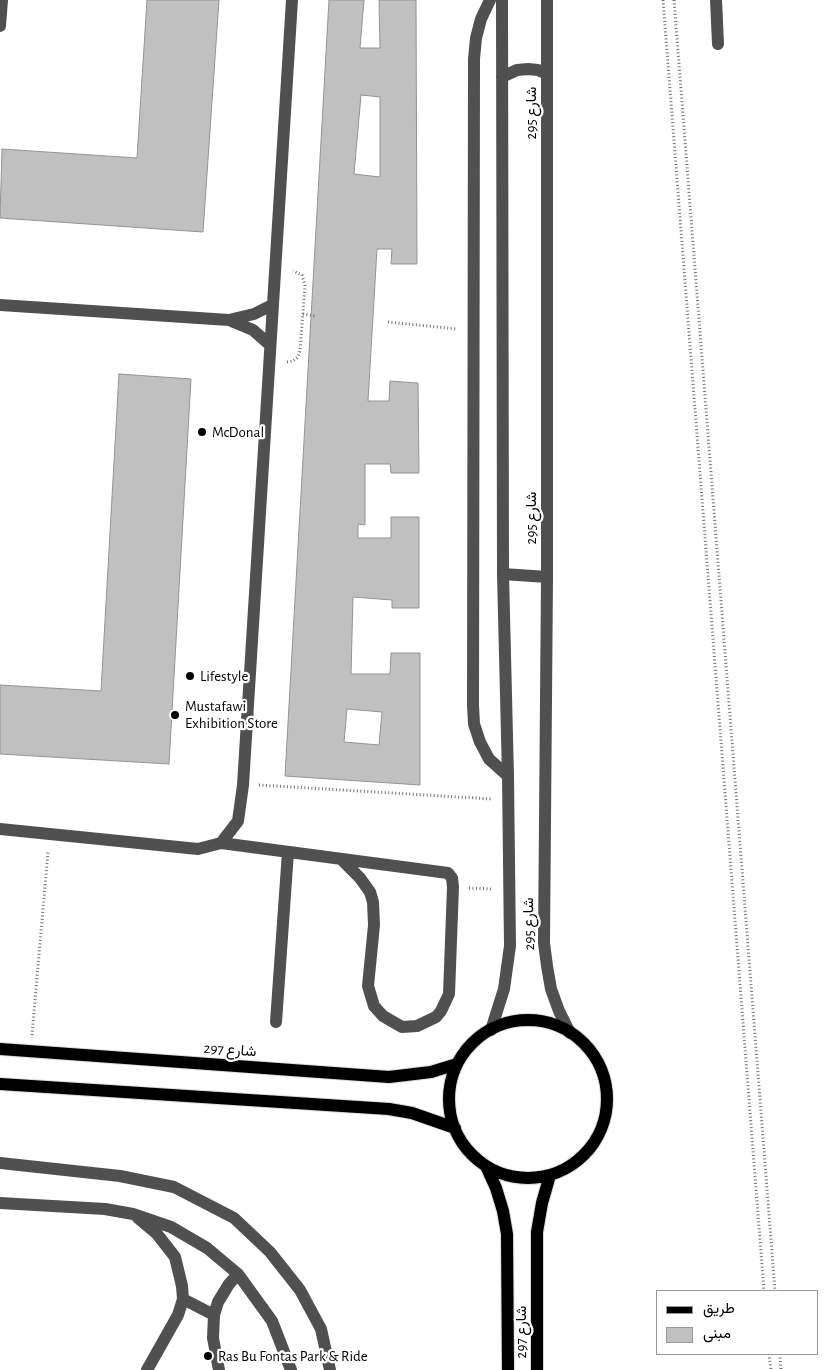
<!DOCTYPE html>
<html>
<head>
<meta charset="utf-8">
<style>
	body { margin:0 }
	#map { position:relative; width:834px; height:1370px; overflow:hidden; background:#fff; font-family:"Alegreya Sans",Vazirmatn,sans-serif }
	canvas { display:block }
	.legend { position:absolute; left:656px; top:1290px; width:162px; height:65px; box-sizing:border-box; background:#fff; border:1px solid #999; margin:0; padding:6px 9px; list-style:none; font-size:15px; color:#000 }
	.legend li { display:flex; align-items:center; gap:10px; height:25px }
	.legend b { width:25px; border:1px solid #999 }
</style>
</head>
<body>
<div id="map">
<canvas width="834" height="1370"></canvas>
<ul class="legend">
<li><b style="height:6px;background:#000"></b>طريق</li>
<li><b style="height:14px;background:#c0c0c0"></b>مبنى</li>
</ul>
</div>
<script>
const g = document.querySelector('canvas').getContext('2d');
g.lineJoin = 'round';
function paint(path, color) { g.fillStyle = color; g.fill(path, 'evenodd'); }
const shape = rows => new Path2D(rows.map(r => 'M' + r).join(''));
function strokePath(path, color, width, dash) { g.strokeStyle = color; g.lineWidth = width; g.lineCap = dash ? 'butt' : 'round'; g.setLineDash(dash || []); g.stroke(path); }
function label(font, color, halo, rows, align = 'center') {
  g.font = font + ' "Alegreya Sans",Vazirmatn,sans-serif'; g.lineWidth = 4.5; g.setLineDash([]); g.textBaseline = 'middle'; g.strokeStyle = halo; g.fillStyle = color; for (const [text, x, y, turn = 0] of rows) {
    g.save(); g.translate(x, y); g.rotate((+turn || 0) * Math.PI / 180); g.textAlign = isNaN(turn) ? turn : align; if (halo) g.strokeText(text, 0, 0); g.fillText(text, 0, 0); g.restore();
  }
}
const building = shape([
	[147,0,219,0,203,232,0,218,2,149,137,158,147,0],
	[329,0,364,0,360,48,380,48,379,0,416,0,417,264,391,264,392,249,377,249,368,401,389,401,390,381,418,383,419,473,391,473,390,464,365,464,365,525,358,524,358,538,391,538,391,517,419,517,419,608,392,608,392,600,353,597,351,674,390,674,391,653,420,653,420,785,285,776,329,0],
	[361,95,380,97,380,177,354,174,361,95],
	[347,709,382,712,379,745,344,742,347,709],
	[119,374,191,379,169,764,0,754,0,685,101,691,119,374]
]);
paint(building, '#c0c0c0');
strokePath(building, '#949494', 1);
const major = shape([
	'449 1099a79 79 0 1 1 158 0a79 79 0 1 1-158 0Z',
	[0,1049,389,1077,431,1072,457,1064],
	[0,1084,389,1109,412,1113,455,1128],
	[486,1166,496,1188,503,1211,507,1234,508,1370],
	[537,1370,537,1232,542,1203,550,1175]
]);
strokePath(major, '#dbdbdb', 14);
strokePath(shape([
	[663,0,764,1291],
	[674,0,775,1291],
	[303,314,315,316],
	[388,322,457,329],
	[287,362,293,361,298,357,300,351,305,285,302,275,293,271],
	[259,785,492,799],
	[469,888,493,889],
	[32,1035,48,852],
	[769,1354,771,1370],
	[780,1354,781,1370]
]), '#727272', 3, [1, 2.5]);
strokePath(shape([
	[490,0,481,19,476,38,474,59,473,705,474,724,480,742,489,759,508,776],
	[547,0,547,577,544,943,547,966,551,989,559,1011,570,1033],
	[716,0,718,44],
	[0,26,2,0],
	[502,77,517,70,528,69,538,70,547,74],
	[0,305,229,320,253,330,270,345],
	[229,320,254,314,272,305],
	[503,574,547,577],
	[0,829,198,849,221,843,448,873,452,878,453,887,449,994,441,1011,436,1017,417,1026,402,1027,383,1016,374,1006,368,986,374,925,373,902,370,892,360,878,341,859],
	[221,843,238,821,243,785,292,0],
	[276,1022,288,852],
	[491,1030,504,989,510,946,508,776,503,574,502,0],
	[0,1163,120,1176,174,1187,234,1218,270,1252,300,1290,321,1329,330,1370],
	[0,1203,105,1209,133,1214,171,1227,207,1248,238,1274,272,1321,291,1370],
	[138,1218,157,1234,175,1257,182,1286,183,1299,178,1315,147,1370],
	[183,1299,214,1315],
	[219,1370,213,1338,214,1315,218,1302,229,1284,238,1274]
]), '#505050', 12);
strokePath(major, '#000', 12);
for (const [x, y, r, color] of [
	[202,432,5,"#000"],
	[190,676,5,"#000"],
	[175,715,5,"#000"],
	[208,1356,5,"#000"]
]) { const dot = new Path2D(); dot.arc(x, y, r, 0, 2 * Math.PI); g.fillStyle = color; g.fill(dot); strokePath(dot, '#fff', 2); }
label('15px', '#000', '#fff', [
	["شارع 295",531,113,-90],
	["شارع 295",531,518,-90],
	["شارع 295",529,924,-91],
	["شارع 297",230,1050,4],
	["شارع 297",521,1332,-90]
]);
label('15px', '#000', '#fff', [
	["McDonal",212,432],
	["Lifestyle",200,676],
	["Mustafawi",185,706],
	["Exhibition Store",185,723],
	["Ras Bu Fontas Park & Ride",218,1356]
], 'left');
</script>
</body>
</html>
